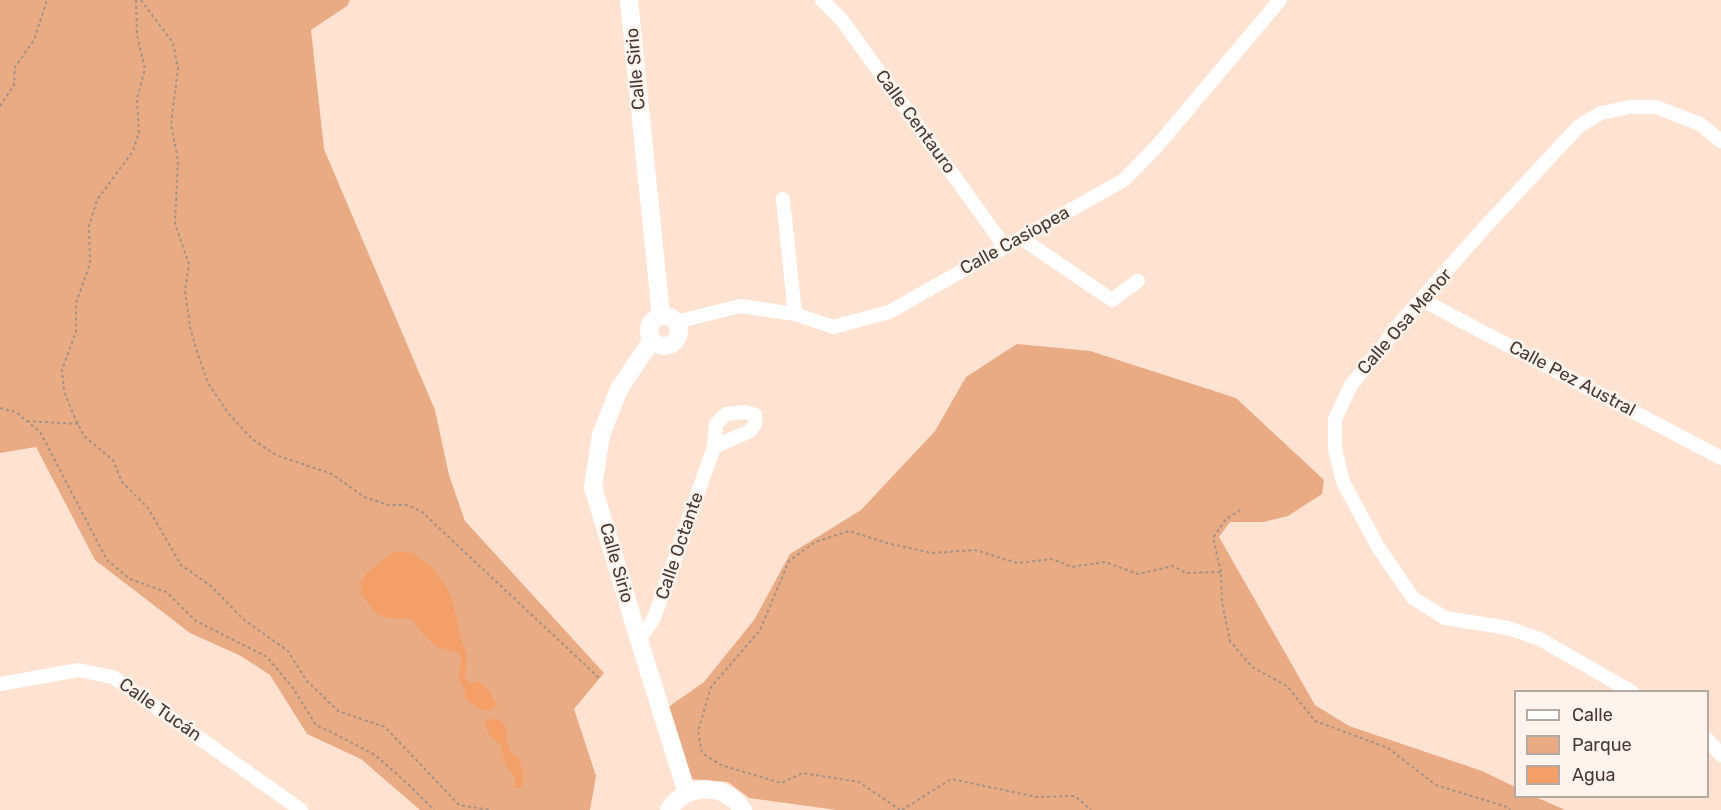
<!DOCTYPE html>
<html>
<head>
<meta charset="utf-8">
<style>
	body { margin:0 }
	#map { position:relative; width:1721px; height:810px; overflow:hidden; background:#fee3d2; font-family:Rubik,sans-serif }
	canvas { display:block }
	.legend { position:absolute; left:1514px; top:690px; width:195px; height:108px; box-sizing:border-box; background:#fff4ed; border:2px solid #b4aaa3; margin:0; padding:8px 10px; list-style:none; font-size:18px; color:#443a33 }
	.legend li { display:flex; align-items:center; gap:12px; height:30px }
	.legend b { width:30px; border:2px solid #b4aaa3 }
</style>
</head>
<body>
<div id="map">
<canvas width="1721" height="810"></canvas>
<ul class="legend">
<li><b style="height:8px;background:#fff"></b>Calle</li>
<li><b style="height:16px;background:#e9ab84"></b>Parque</li>
<li><b style="height:16px;background:#f49f67"></b>Agua</li>
</ul>
</div>
<script>
const g = document.querySelector('canvas').getContext('2d');
g.lineJoin = 'round';
function paint(path, color) { g.fillStyle = color; g.fill(path, 'evenodd'); }
const shape = rows => new Path2D(rows.map(r => 'M' + r).join(''));
function strokePath(path, color, width, dash) { g.strokeStyle = color; g.lineWidth = width; g.lineCap = dash ? 'butt' : 'round'; g.setLineDash(dash || []); g.stroke(path); }
function label(font, color, halo, rows, align = 'center') {
  g.font = font + ' Rubik,sans-serif'; g.lineWidth = 5; g.setLineDash([]); g.textBaseline = 'middle'; g.strokeStyle = halo; g.fillStyle = color; for (const [text, x, y, turn = 0] of rows) {
    g.save(); g.translate(x, y); g.rotate((+turn || 0) * Math.PI / 180); g.textAlign = isNaN(turn) ? turn : align; if (halo) g.strokeText(text, 0, 0); g.fillText(text, 0, 0); g.restore();
  }
}
paint(shape([
	[0,0,350,0,347,6,311,30,324,149,435,410,449,475,465,521,604,673,574,709,596,776,590,810,420,810,361,759,307,734,270,675,241,656,190,633,95,560,36,447,0,453],
	[1017,344,1090,351,1236,398,1324,480,1322,494,1288,516,1263,522,1230,522,1219,537,1315,705,1349,726,1482,771,1515,787,1516,796,1536,797,1565,810,837,810,749,798,728,782,690,779,667,708,704,682,754,620,790,554,861,510,935,431,966,377]
]), '#e9ab84');
paint(shape([
	[398,551,413,553,432,568,445,585,452,599,461,639,467,656,465,677,469,683,477,681,488,689,497,705,493,710,487,711,478,708,465,698,465,690,459,679,461,657,459,653,437,647,423,634,412,619,388,618,377,614,362,595,360,583,367,573,388,556],
	[495,718,500,720,507,728,506,739,511,753,518,758,522,768,524,775,522,786,520,788,515,787,515,778,505,764,501,745,491,737,485,726,486,721]
]), '#f49f67');
strokePath(shape([
	[136,0,137,35,145,69,137,99,139,132,133,151,97,200,89,226,90,264,76,303,76,332,62,370,64,391,74,416,84,436,113,460,122,482,148,508,181,565,211,586,243,619,288,651,306,680,338,711,385,727,459,805,490,810],
	[141,0,173,43,178,69,171,124,178,160,175,224,189,264,185,291,190,327,198,355,208,383,228,413,252,439,276,455,332,474,364,497,388,505,408,505,422,512,599,678],
	[0,106,14,85,15,67,34,40,47,0],
	[0,408,16,412,40,432,107,560,130,579,166,592,196,621,267,657,293,688,316,725,337,735,375,755,408,784,434,810],
	[27,421,78,424],
	[1221,572,1213,538,1226,519,1240,510],
	[900,810,859,782,803,773,781,783,721,765,702,753,698,731,711,687,760,630,789,561,815,542,849,531,887,543,932,553,975,550,1017,563,1052,559,1072,567,1105,562,1138,574,1173,566,1186,573,1221,572,1222,602,1230,641,1252,667,1287,686,1315,721,1388,748,1436,785,1507,807,1510,810],
	[902,810,951,779,1037,797,1075,796,1091,810]
]), '#a49185', 2, [3, 3]);
strokePath(shape([
	[822,0,842,20,1005,247],
	[783,199,795,314],
	[1021,238,1112,300,1138,281],
	[1422,300,1721,458],
	[676,322,740,306,795,314,833,327,889,312,1124,180,1157,146,1280,0],
	[639,640,654,618,714,447,716,424,726,414,745,412,755,415,755,424,750,431,714,447],
	[0,684,78,670,113,677,301,810],
	[1632,692,1540,639,1508,628,1445,618,1413,598,1378,547,1343,482,1335,449,1335,419,1351,385,1385,344,1393,331,1485,227,1579,126,1601,113,1630,107,1656,107,1700,124,1721,141],
	[1708,740,1721,755]
]), '#fff', 14);
strokePath(shape([
	[629,0,661,316],
	'649 331a15 15 0 1 1 30 0a15 15 0 1 1-30 0Z',
	[652,340,619,389,601,435,593,487,639,640,687,793],
	[669,810,675,802,687,793,703,789,720,791,735,800,743,810]
]), '#fff', 18);
label('18px', '#443a33', '#fff4ed', [
	["Calle Sirio",636,69,-95],
	["Calle Centauro",915,122,54],
	["Calle Casiopea",1015,241,-29],
	["Calle Osa Menor",1405,322,-49],
	["Calle Pez Austral",1572,379,28],
	["Calle Octante",680,546,-71],
	["Calle Sirio",616,563,74],
	["Calle Tucán",160,710,35]
]);
</script>
</body>
</html>
